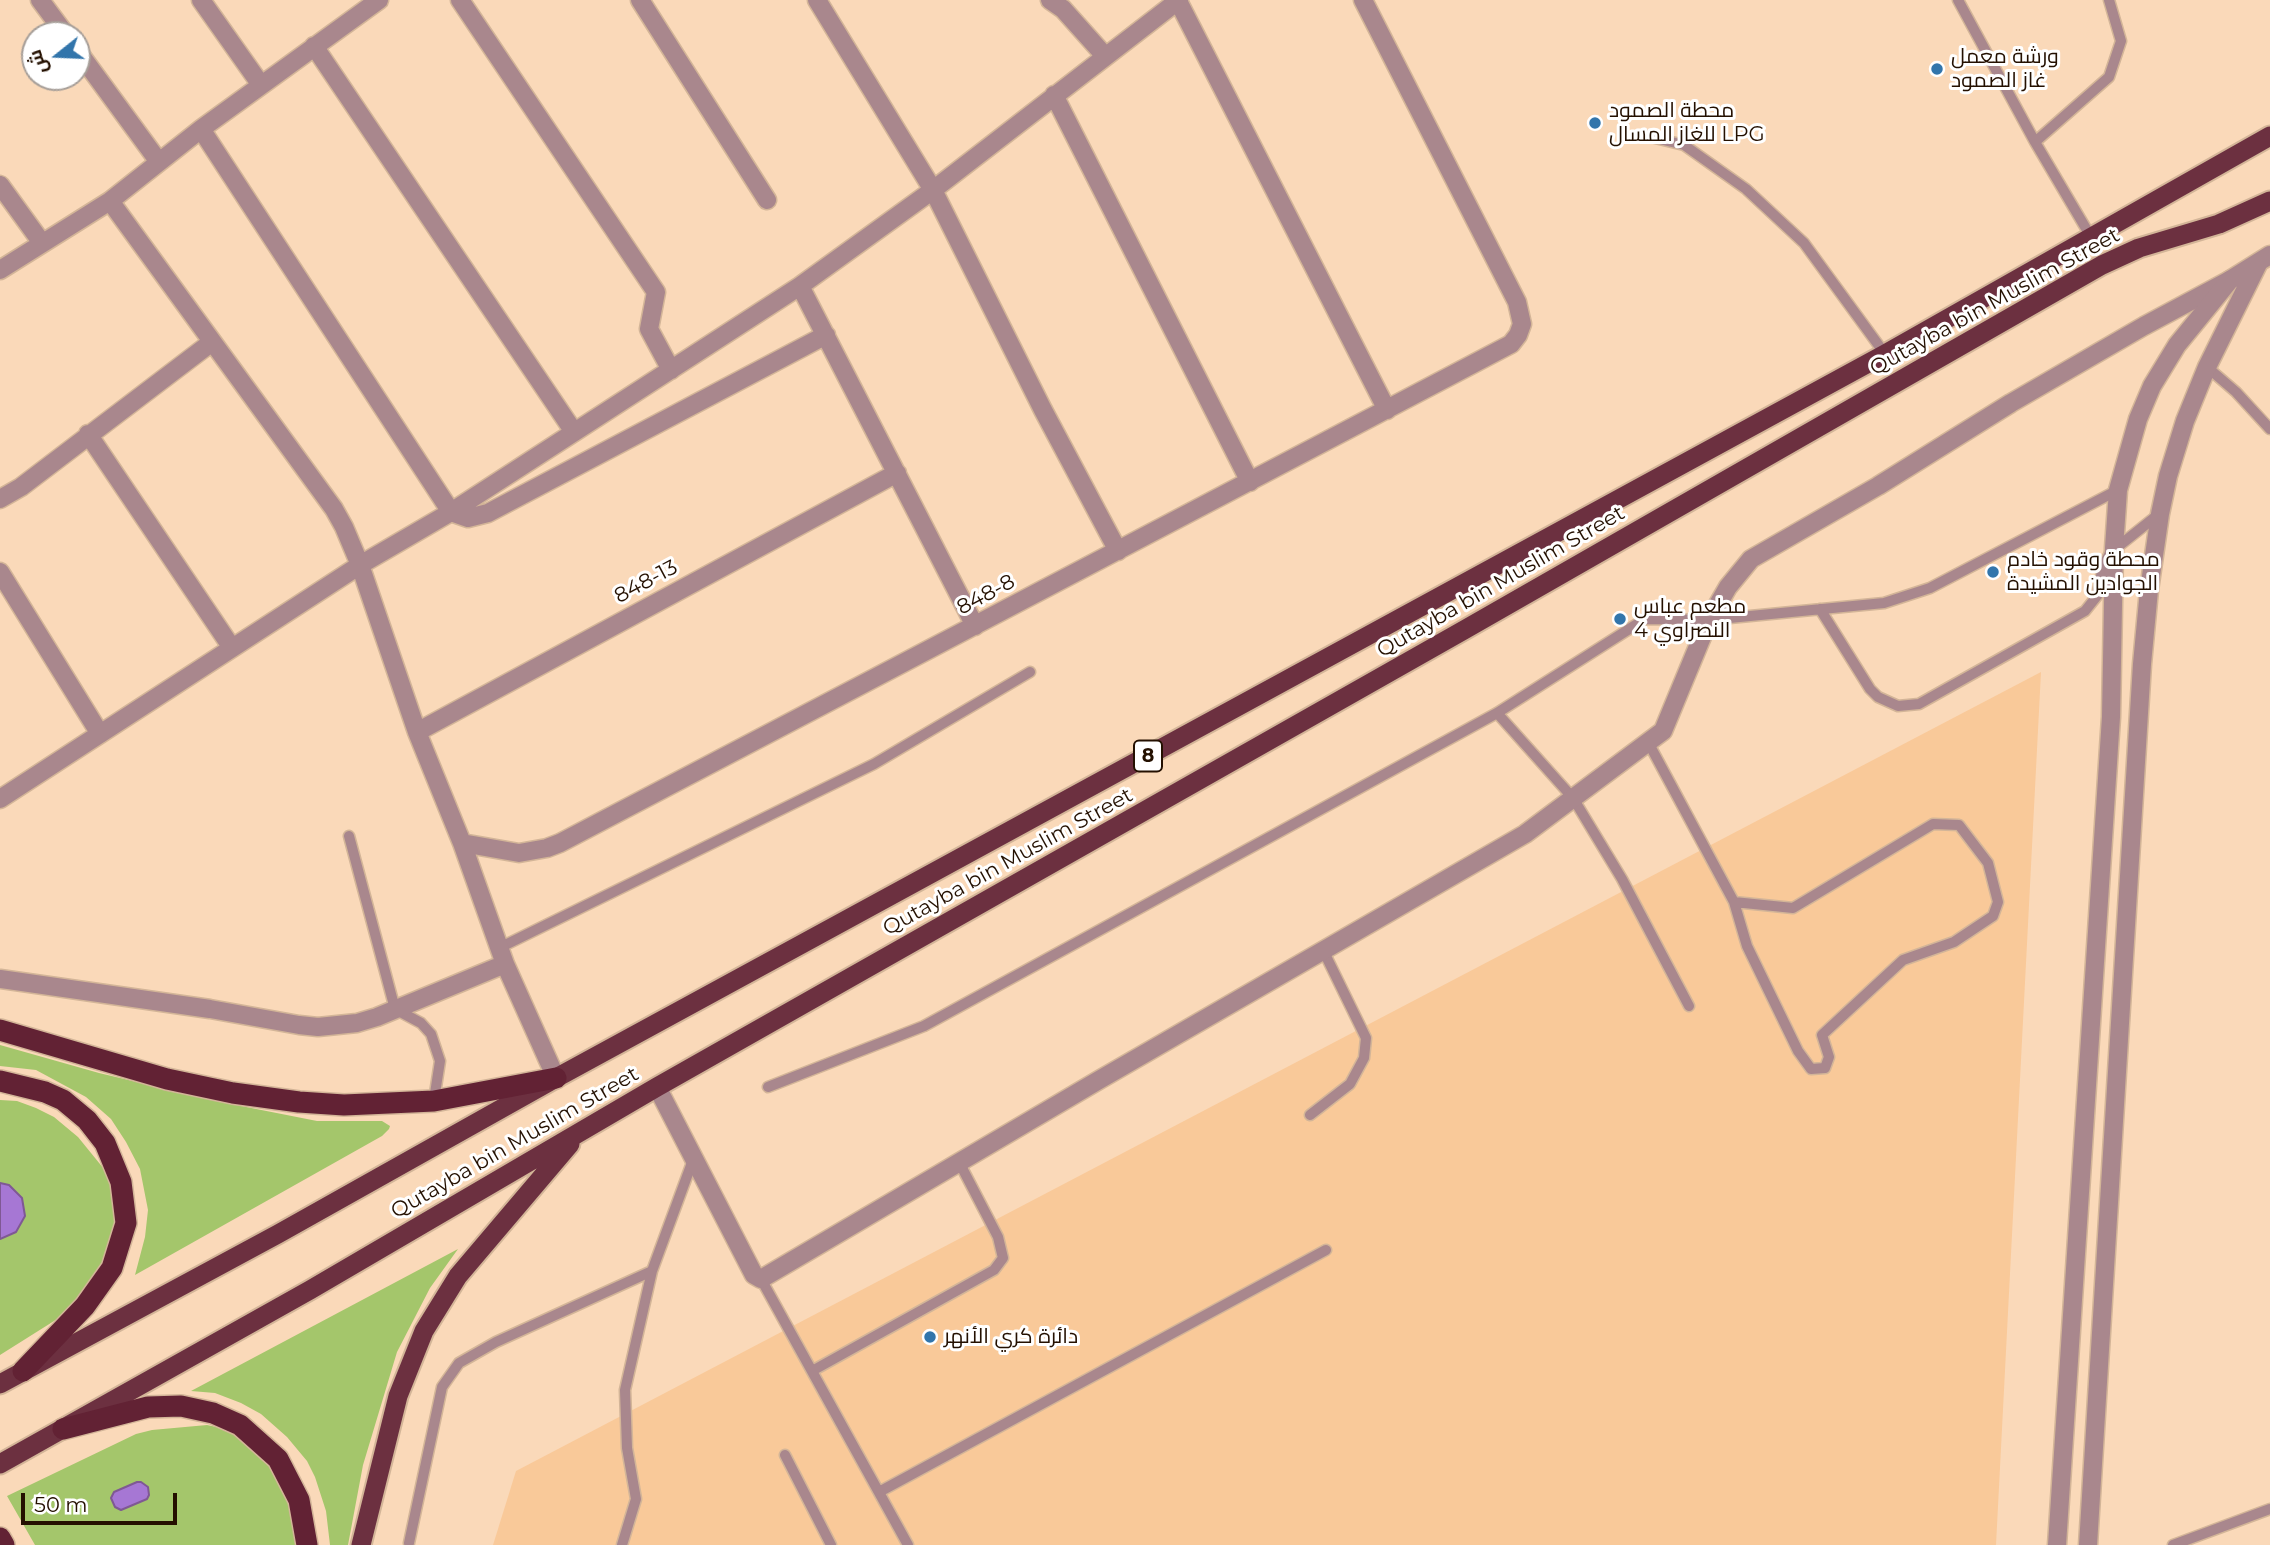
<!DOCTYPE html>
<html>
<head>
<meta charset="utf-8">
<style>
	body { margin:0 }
	#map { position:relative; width:2270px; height:1545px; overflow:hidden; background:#fad9b9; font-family:Montserrat,Cairo,sans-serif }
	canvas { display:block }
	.north { position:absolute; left:21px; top:21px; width:70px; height:70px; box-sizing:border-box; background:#fff; border:2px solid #a79f99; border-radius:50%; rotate:252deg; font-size:19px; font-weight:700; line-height:28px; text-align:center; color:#241000 }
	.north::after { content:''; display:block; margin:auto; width:24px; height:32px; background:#3275ab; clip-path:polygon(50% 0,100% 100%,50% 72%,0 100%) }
	.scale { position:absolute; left:21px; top:1493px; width:156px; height:32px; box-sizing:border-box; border:4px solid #241000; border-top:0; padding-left:9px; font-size:21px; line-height:24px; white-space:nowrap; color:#241000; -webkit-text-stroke:5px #fff; paint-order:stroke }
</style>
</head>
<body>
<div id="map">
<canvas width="2270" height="1545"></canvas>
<div class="north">ش</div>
<div class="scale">50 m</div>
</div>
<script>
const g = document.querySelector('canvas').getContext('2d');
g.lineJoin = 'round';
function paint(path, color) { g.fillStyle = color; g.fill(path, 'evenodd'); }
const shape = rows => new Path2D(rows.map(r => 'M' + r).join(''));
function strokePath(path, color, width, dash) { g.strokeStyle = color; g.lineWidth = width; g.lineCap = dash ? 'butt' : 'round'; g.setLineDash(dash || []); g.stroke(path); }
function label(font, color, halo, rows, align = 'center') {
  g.font = font + ' Montserrat,Cairo,sans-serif'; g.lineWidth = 6; g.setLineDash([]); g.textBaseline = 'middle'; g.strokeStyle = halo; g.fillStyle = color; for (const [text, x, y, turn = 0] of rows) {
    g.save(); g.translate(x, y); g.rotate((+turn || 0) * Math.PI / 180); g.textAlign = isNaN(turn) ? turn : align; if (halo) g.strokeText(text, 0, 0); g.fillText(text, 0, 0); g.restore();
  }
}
paint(shape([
	[2041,672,1996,1545,493,1545,516,1471]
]), '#f9c999');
paint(shape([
	[0,1045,99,1073,226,1103,317,1121,382,1121,390,1126,389,1129,382,1136,135,1275,145,1237,148,1210,140,1169,126,1142,111,1119,86,1097,36,1070,0,1066],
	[0,1100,17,1101,36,1108,54,1117,78,1137,104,1169,112,1189,116,1212,115,1242,108,1260,85,1291,62,1316,0,1355],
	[458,1249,430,1288,397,1352,363,1465,348,1545,330,1545,326,1511,315,1477,307,1461,287,1437,261,1414,241,1403,215,1393,191,1391],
	[207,1425,226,1429,251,1444,269,1459,288,1493,298,1545,35,1545,7,1496,136,1434,152,1430]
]), '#a4c66b');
const water = shape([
	[0,1183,9,1185,22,1198,25,1216,16,1232,0,1239,0,1183],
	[137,1482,141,1482,148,1487,149,1495,147,1499,121,1510,115,1507,111,1498,114,1492,137,1482]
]);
paint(water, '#a677d4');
strokePath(water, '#7f5894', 2);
const service = shape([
	[1958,0,2035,142,2091,237],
	[1647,136,1684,145,1746,189,1804,243,1885,354],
	[2035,142,2109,77,2121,41,2109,0],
	[2207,367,2236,392,2270,429],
	[1820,609,1870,689,1878,697,1898,706,1919,704,2085,611,2097,596,2103,566,2110,553,2159,514],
	[1497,713,1573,798,1622,879,1689,1006],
	[1648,742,1734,902,1747,946,1798,1051,1811,1069,1825,1068,1829,1057,1822,1035,1903,960,1954,942,1993,916,1998,902,1988,863,1959,825,1933,824,1793,908,1734,902],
	[349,836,395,1009,421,1023,431,1034,440,1061,434,1100],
	[499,948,874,764,1030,672],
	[768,1087,924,1026,1497,713,1645,619,1709,620,1884,603,1930,588,2118,490],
	[1310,1115,1350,1084,1364,1058,1366,1038,1323,950],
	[761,1279,908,1545],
	[812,1371,994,1270,1003,1258,998,1237,959,1162],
	[785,1455,831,1545],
	[879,1492,1326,1250],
	[409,1543,442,1387,459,1363,496,1342,652,1271],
	[622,1545,636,1499,627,1448,625,1390,652,1271,693,1160],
	[2173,1545,2270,1509]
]);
const minor = shape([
	[40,0,66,35],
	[201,0,261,85],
	[460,0,656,292,649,329,671,370],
	[640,0,767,200],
	[817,0,933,190,1043,410,1118,551],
	[1050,0,1063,9,1105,56],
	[1178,1,1387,410],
	[314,46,574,432],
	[77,50,159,162],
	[1054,95,1250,482],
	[201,129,451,512,468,518,488,513,826,335],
	[0,185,42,243],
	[110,201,334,509,344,527,360,565,417,732,462,843,505,964,556,1078],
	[0,270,110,201,201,129,379,0],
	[800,286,975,626],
	[88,434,232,648],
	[0,499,21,487,212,342],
	[0,572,100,734],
	[417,732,897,473],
	[0,799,360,565,451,512,800,286,933,190,1179,0],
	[462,843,519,853,547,848,560,843,1511,344,1518,335,1522,324,1517,302,1363,0],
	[0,979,210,1009,299,1025,318,1027,357,1023,377,1017,505,964],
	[657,1087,754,1275,761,1279,1099,1080,1525,834,1663,731,1709,620,1728,587,1751,559,1878,486,2011,403,2144,326,2230,280]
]);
const tertiary = shape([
	[2057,1545,2111,717,2114,548,2118,490,2138,419,2152,386,2177,345,2230,280,2270,255],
	[2088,1545,2142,664,2149,590,2160,514,2168,476,2185,421,2207,367,2259,262]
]);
const trunk = shape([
	[0,1384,278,1234,556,1078,1885,354,2270,136],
	[0,1464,310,1290,657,1087,1464,630,2102,265,2139,248,2219,224,2270,201],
	[361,1545,398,1396,424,1331,458,1276,570,1144]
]);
const motorway = shape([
	[0,1030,167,1079,233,1093,299,1102,344,1105,434,1101,556,1078],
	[0,1081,45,1092,63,1100,87,1120,105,1143,121,1182,126,1223,112,1268,85,1306,23,1371],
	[63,1429,148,1407,181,1406,213,1413,240,1425,278,1459,299,1500,307,1545],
	[0,1538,4,1545]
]);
strokePath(service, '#d3b598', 13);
strokePath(minor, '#d3b598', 21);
strokePath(tertiary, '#d3b598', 21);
strokePath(trunk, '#d3b598', 23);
strokePath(motorway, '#d3b598', 24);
strokePath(service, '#a9878d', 10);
strokePath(minor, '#a9878d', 18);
strokePath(tertiary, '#a9878d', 18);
strokePath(trunk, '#6c3040', 19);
strokePath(motorway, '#622234', 21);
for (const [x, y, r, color] of [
	[1937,69,7,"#3275ab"],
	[1595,123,7,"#3275ab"],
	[1993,572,7,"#3275ab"],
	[1620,619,7,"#3275ab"],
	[930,1337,7,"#3275ab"]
]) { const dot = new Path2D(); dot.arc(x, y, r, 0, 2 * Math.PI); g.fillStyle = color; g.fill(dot); strokePath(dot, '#fff', 2.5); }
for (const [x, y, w] of [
	[1148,756,28]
]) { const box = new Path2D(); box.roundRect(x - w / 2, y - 15.5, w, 31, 5); g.fillStyle = '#fff'; g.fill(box); strokePath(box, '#241000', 2); }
label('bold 19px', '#241000', null, [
	["8",1148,756]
]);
label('21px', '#241000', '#fff', [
	["ورشة معمل",1951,57],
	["غاز الصمود",1951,81],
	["محطة الصمود",1609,111],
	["للغاز المسال LPG",1609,135],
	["محطة وقود خادم",2007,560],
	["الجوادين المشيدة",2007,584],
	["مطعم عباس",1634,607],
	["النصراوي 4",1634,631],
	["دائرة كري الأنهر",944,1337]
], 'left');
label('21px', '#241000', '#fff', [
	["Qutayba bin Muslim Street",1995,302,-29],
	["848-13",646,582,-28],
	["Qutayba bin Muslim Street",1501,582,-30],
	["848-8",986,595,-28],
	["Qutayba bin Muslim Street",1008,862,-29],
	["Qutayba bin Muslim Street",515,1143,-30]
]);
</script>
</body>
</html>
